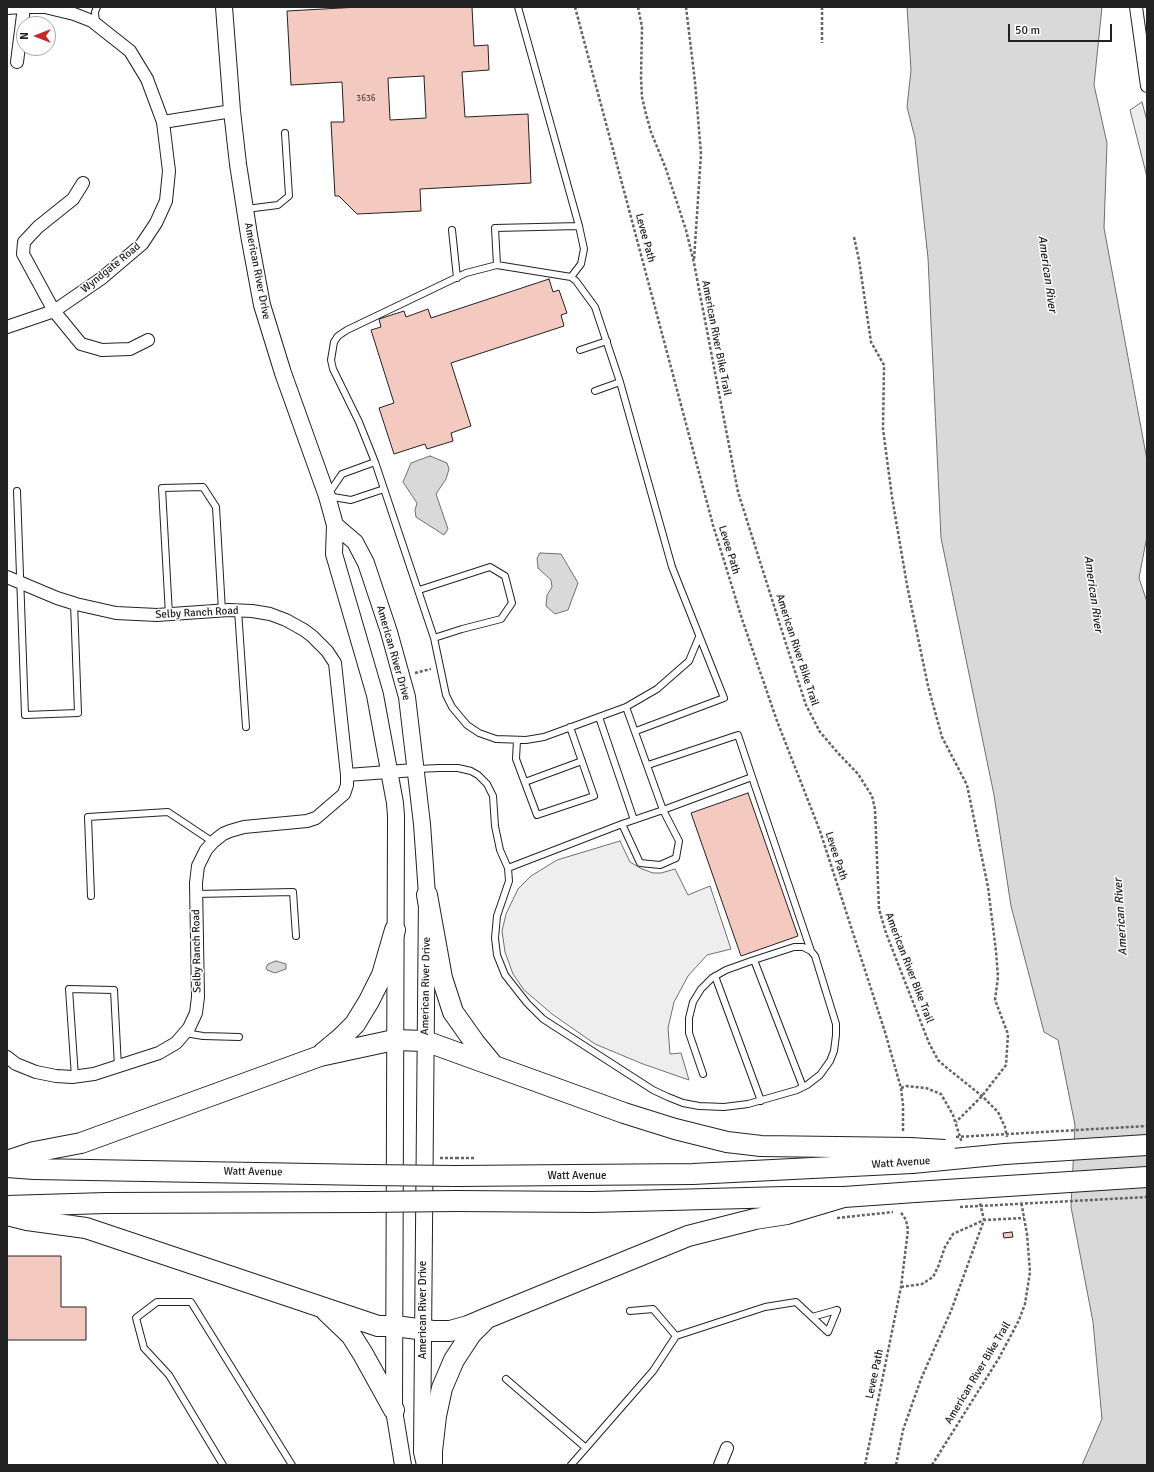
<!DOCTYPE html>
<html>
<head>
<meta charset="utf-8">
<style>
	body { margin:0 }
	#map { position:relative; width:1154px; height:1472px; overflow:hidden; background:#fff; font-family:Signika,sans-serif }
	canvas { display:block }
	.frame { position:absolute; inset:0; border:8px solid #222; pointer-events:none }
	.north { position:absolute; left:16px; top:16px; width:40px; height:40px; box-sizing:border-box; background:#fff; border:1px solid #a7a7a7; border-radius:50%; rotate:270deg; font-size:11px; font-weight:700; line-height:16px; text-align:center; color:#222 }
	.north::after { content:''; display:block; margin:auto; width:14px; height:18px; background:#c62828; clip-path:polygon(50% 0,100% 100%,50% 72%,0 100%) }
	.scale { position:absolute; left:1008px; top:24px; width:104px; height:18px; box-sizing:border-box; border:2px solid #222; border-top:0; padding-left:5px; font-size:12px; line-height:14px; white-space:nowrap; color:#222; -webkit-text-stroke:3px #fff; paint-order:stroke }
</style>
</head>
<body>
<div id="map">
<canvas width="1154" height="1472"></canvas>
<div class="frame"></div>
<div class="north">N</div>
<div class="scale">50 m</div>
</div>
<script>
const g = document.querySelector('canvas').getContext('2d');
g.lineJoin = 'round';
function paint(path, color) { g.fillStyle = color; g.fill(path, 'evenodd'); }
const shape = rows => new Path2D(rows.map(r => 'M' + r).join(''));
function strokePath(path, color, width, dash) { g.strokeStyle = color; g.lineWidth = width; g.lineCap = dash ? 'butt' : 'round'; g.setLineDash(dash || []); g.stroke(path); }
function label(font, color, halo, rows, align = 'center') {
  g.font = font + ' Signika,sans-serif'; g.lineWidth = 3; g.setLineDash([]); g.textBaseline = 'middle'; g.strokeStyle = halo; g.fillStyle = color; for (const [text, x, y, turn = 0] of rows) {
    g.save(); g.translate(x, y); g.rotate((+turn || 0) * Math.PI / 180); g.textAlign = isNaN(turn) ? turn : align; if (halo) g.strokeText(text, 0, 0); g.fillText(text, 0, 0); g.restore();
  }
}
const green = shape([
	[620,841,630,862,642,869,653,873,661,873,675,869,688,895,710,886,731,949,707,955,688,976,674,1002,668,1028,670,1054,681,1053,689,1080,643,1064,595,1044,552,1014,524,990,513,974,505,952,502,931,506,914,518,889,531,876,557,860,620,841]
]);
paint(green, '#eee');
strokePath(green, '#6f6f6f', 1);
const parking = shape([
	[1142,102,1147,121,1147,177,1130,110,1142,102]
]);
paint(parking, '#ededed');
strokePath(parking, '#6f6f6f', 1);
const water = shape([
	[907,7,1102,7,1094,85,1107,143,1104,228,1147,460,1147,536,1139,578,1147,602,1147,1465,1082,1465,1102,1419,1093,1322,1071,1207,1075,1125,1058,1040,1044,1032,1011,906,994,795,941,538,928,258,915,138,907,107,911,70,907,7],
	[430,456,447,463,449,469,446,479,436,494,448,529,444,535,416,517,415,510,417,503,403,482,411,463,430,456],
	[540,553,561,554,578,583,568,610,555,614,546,606,547,595,552,587,551,580,538,568,537,558,540,553],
	[276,961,286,964,286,969,275,973,267,970,266,968,268,964,276,961]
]);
paint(water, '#d9d9d9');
strokePath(water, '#6f6f6f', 1);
const building = shape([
	[359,7,472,7,474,46,488,45,489,70,462,72,465,117,528,114,531,183,420,189,421,211,357,214,339,196,335,196,331,122,344,122,342,82,291,85,287,11,359,7],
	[424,76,426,118,390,120,388,78,424,76],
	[549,279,553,292,559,290,567,313,561,315,564,326,451,363,471,426,451,433,453,441,427,449,425,444,394,454,379,408,394,403,371,330,381,327,379,319,404,311,406,317,428,309,431,318,549,279],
	[748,793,798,936,741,956,691,813,748,793],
	[1012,1232,1013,1237,1004,1238,1003,1233,1012,1232],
	[7,1256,61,1256,61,1307,86,1307,86,1340,7,1340,7,1256]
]);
paint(building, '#f3c9c0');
strokePath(building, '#222', 1);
const service = shape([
	[518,7,579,226,584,249,581,264,571,277,497,265,466,273,347,330,338,336,334,342,331,360,333,369,359,422,375,462,434,638,446,695,452,707,467,725,479,733,496,739,526,740,544,737,626,707,657,689,689,661,699,637],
	[96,23,95,12,97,7],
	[246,209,278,205,289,196,285,133],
	[452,230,457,278],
	[497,265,495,228,579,226],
	[571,277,576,281,595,307,620,382,672,567,724,698,636,731],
	[580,350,607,341],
	[595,391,620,382],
	[375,462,342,474,327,496,351,500,384,489],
	[17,491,25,715,78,713,74,603],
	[419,590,490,567,505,576,512,603,501,619,462,629,434,638],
	[238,610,246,727],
	[169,615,162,488,203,487,216,507,222,611],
	[599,717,634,820],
	[517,740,516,759,537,815,594,796,570,727],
	[648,765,738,735,752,777],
	[417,769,439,768,458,768,471,771,478,775,487,784,493,796,495,826,500,850,508,868,509,881,497,916,495,938,497,955,505,975,527,1003,543,1019,653,1090,668,1097,683,1103,699,1106,724,1107,748,1104,797,1090,807,1085,820,1075,830,1061,834,1051,836,1035,836,1024,815,956,811,951,803,947,794,947,754,960,726,970,712,978,701,989,693,1002,689,1018,689,1033,703,1074],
	[525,782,582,761],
	[622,824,640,863,660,865,676,858,679,841,663,810,752,777,811,951],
	[508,868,622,824,663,810,626,707],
	[196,894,293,892,296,936],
	[91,896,88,817,168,812,213,842],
	[754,960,803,1087],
	[715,976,761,1101],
	[185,1033,203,1036,239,1037],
	[75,1077,69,989,114,990,118,1067],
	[630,1311,653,1309,676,1336],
	[812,1317,837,1310],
	[506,1379,586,1448],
	[223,1465,169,1375,144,1348,136,1318,157,1302,191,1302,292,1465],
	[571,1465,653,1371,676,1336,765,1307,796,1302,828,1332,837,1310]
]);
const minor = shape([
	[1136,7,1147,86],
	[7,8,22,7],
	[17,62,24,7],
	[163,122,232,111],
	[83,183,73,199,38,227,24,242,23,254,54,311,81,344,102,350,130,349,148,340],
	[7,327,54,311,102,278,142,244,156,223,166,201,169,171,163,122,147,79,130,51,92,21,74,14,45,7,26,7],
	[7,577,57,598,76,604,116,613,157,615,229,610,252,611,270,614,286,620,304,630,312,636,327,651,335,663,347,775,347,785,344,794,316,818,307,821,244,827,230,831,223,834,213,842,206,850,198,866,196,883,198,997,196,1013,189,1028,176,1043,159,1053,94,1074,72,1077,56,1076,36,1072,16,1064,7,1057],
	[347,775,415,770],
	[720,1465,727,1448]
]);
const tertiary = shape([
	[224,7,232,111,238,164,249,235,262,305,283,373,327,496,335,525,334,554,375,695,395,803,396,816,394,1410,403,1465],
	[335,525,355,542,366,563,389,632,407,697,422,824,427,895,422,1452,425,1465]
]);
const primary = shape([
	[427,895,442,978,453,1012,475,1043,493,1065],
	[323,1053,341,1038,355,1024,369,1001,382,975,395,930],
	[7,1161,34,1152,81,1143,320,1056,394,1040,425,1041,624,1113,675,1129,727,1142,761,1146,910,1148],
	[7,1167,34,1169,368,1175],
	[456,1176,693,1174,912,1163],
	[456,1201,592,1202,785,1197,844,1197,915,1192],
	[7,1206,106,1203,368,1202],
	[7,1215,27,1220,86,1228,378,1326,395,1326,433,1331,450,1331,468,1326,487,1318,688,1236,755,1219,787,1214,844,1197],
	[326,1311,351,1335,363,1354,394,1410],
	[432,1465,432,1451,436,1416,442,1388,454,1360,471,1334,484,1321]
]);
strokePath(service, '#222', 8);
strokePath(minor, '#222', 14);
strokePath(tertiary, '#222', 18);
strokePath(primary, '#222', 22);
strokePath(shape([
	[575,7,713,525,742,619,777,721,820,831,885,1032,901,1088,903,1105,903,1131],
	[638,7,642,27,641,78,642,97,646,114,651,132,666,169,686,230,694,263,738,492,788,650,806,705,820,732,838,753,858,774,872,796,875,809,879,909,886,933,929,1043,938,1060,947,1068,982,1096,998,1112,1005,1127,1007,1137],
	[686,7,695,82,701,154,694,260],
	[822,7,822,43],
	[854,237,859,260,871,342,884,365,883,429,892,497,907,585,928,686,942,737,967,785,988,887,996,951,998,977,995,1000,1008,1034,1006,1065,982,1096,956,1122],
	[415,673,431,669],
	[901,1088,907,1086,926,1088,941,1094,953,1115,962,1143],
	[456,1158,476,1158],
	[837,1218,893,1212],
	[901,1287,922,1284,933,1277,938,1267,945,1247,953,1234,984,1220,1024,1218],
	[865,1465,901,1287,908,1230,906,1220,900,1211],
	[896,1465,903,1430,921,1379,951,1311,984,1220,980,1203],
	[932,1465,999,1358,1019,1320,1025,1304,1030,1272,1027,1234,1021,1201]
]), '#646464', 2.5, [3, 2]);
strokePath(service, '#fff', 6);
strokePath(minor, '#fff', 12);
strokePath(tertiary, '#fff', 16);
strokePath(primary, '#fff', 20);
const primaryBridge = shape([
	[910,1148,945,1150],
	[912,1163,1005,1154,1147,1145],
	[368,1175,456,1176],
	[915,1192,1147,1177],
	[368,1202,456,1201]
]);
strokePath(primaryBridge, '#222', 22, []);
strokePath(shape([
	[956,1137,1147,1126],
	[440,1158,456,1158],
	[960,1207,1147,1197]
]), '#646464', 2.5, [3, 2]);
strokePath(primaryBridge, '#fff', 20);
label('9px', '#564c4a', null, [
	["3636",366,99]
]);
label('11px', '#222', '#fff', [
	["Levee Path",645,238,75],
	["Wyndgate Road",111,268,-39],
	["American River Drive",257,271,79],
	["American River Bike Trail",716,338,79],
	["Levee Path",729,550,73],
	["Selby Ranch Road",197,613,-3],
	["American River Bike Trail",797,650,72],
	["American River Drive",393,653,74],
	["Levee Path",836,856,72],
	["Selby Ranch Road",197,951,-91],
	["American River Bike Trail",909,968,69],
	["American River Drive",426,986,-89],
	["Watt Avenue",901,1163,-4],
	["Watt Avenue",253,1172,1],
	["Watt Avenue",577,1176],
	["American River Drive",423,1310,-90],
	["American River Bike Trail",978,1373,-59],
	["Levee Path",875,1374,-78]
]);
label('italic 12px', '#222', '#fff', [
	["American River",1047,274,82],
	["American River",1093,594,82],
	["American River",1121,917,-94]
]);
</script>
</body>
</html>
